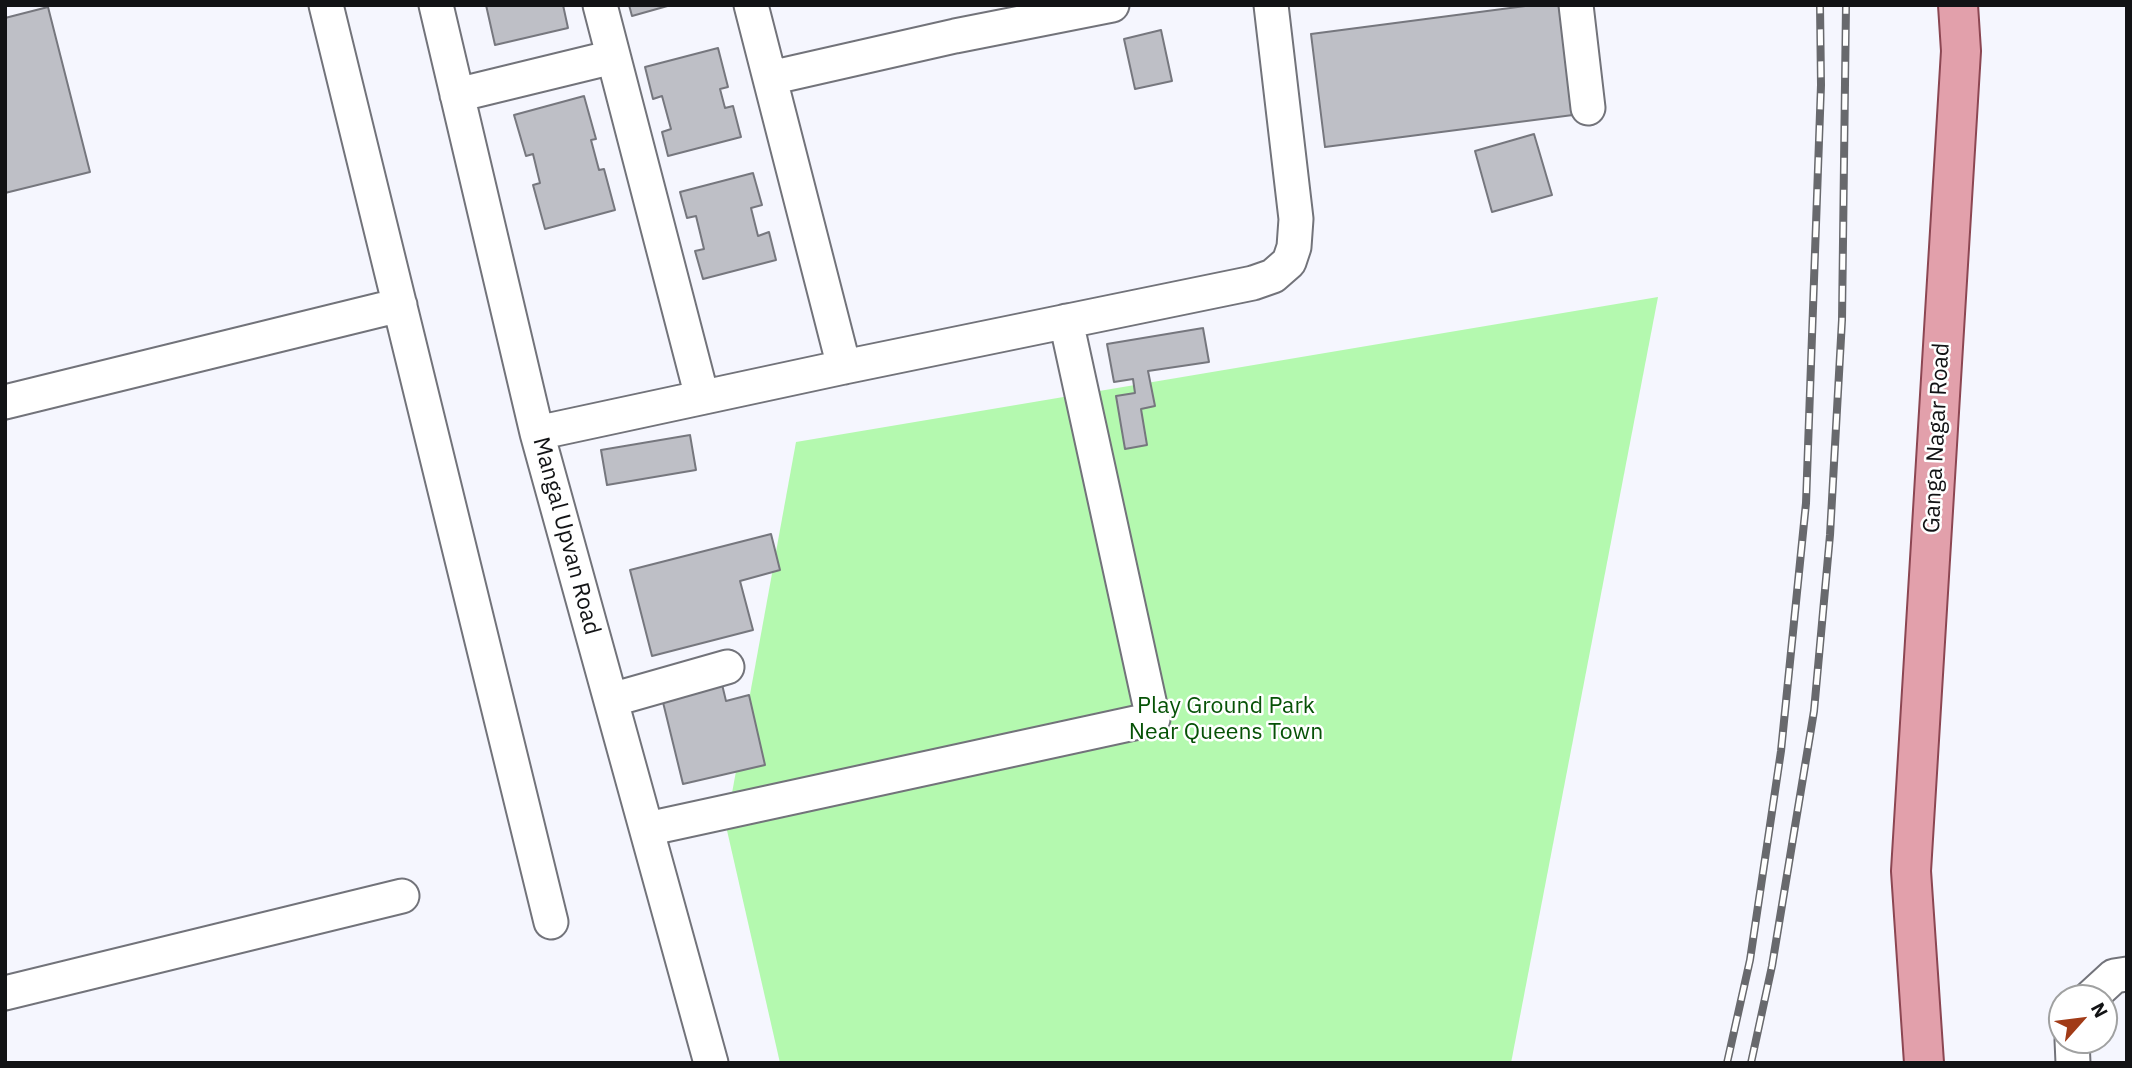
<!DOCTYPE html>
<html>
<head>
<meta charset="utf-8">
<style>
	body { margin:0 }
	#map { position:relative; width:2132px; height:1068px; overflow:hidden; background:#f5f6fe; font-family:"IBM Plex Sans",sans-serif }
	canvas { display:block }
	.frame { position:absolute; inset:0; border:7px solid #121315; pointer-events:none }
	.north { position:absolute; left:2048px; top:984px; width:70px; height:70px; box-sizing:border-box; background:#fff; border:2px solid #a0a1a1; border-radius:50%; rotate:62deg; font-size:19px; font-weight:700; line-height:28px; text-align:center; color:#121315 }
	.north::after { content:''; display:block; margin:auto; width:24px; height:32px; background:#a13b17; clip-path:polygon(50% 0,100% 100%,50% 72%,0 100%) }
</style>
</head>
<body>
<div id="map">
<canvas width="2132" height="1068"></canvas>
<div class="frame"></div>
<div class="north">N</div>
</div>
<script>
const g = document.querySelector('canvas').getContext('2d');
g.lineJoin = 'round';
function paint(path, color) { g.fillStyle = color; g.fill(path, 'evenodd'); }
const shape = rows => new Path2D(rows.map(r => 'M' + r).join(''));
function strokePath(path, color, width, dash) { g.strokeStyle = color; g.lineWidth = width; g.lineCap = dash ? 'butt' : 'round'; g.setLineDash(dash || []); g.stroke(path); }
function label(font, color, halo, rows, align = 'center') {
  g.font = font + ' "IBM Plex Sans",sans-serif'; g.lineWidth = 5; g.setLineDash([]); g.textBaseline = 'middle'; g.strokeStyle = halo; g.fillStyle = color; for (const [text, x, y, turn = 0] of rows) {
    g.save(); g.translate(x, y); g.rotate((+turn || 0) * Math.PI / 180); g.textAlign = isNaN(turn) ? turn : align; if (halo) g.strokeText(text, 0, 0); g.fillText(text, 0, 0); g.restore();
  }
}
paint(shape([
	[1658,297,1511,1063,780,1063,726,826,796,442]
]), '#b4f9af');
const building = shape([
	[486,5,563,5,568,28,495,45,486,5],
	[629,5,671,5,632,16,629,5],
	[1533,5,1559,5,1573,115,1325,147,1311,34,1533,5],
	[48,7,90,172,5,193,5,18,48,7],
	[1161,30,1172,81,1135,89,1124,39,1161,30],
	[718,48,728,87,720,89,725,108,733,106,741,137,668,156,662,132,671,129,662,96,653,99,645,67,718,48],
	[584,96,596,139,591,140,599,170,604,169,615,210,545,229,533,185,540,183,533,154,526,156,514,115,584,96],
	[1534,134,1552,195,1492,212,1475,151,1534,134],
	[753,173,762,205,751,208,758,236,769,232,776,260,703,279,695,251,704,249,696,216,687,218,680,192,753,173],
	[1203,328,1209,362,1148,371,1155,406,1141,409,1147,445,1125,449,1116,396,1135,393,1133,379,1114,382,1107,344,1203,328],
	[690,435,696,470,607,485,601,450,690,435],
	[771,534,780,570,740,581,753,630,652,656,630,570,771,534],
	[720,676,726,701,749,695,765,765,683,784,660,690,720,676]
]);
paint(building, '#bebfc6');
strokePath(building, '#76777e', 2);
const minor = shape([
	[326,5,551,922],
	[436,5,537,433,711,1063],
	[600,5,702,397],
	[751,5,844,367],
	[1576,5,1588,108],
	[770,78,955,36,1112,5],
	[457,95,613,57],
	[5,402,400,305],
	[537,433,844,367,1253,283,1273,276,1289,262,1294,247,1296,219,1271,5],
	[611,700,727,667],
	[647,829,1153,719,1066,321],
	[5,993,402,896],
	[2090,998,2114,976,2127,974],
	[2072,1040,2073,1063]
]);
const major = shape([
	[1924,1063,1911,871,1961,51,1958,5]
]);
strokePath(minor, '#72737a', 37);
strokePath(major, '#8c4652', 42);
strokePath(minor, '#fff', 33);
strokePath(major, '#e2a0ab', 38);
const rail = shape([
	[1727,1063,1750,960,1781,751,1806,503,1821,85,1820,5],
	[1751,1063,1772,966,1814,711,1830,535,1842,320,1846,5]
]);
strokePath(rail, '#68696d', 8);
strokePath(rail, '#fff', 5, [16]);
label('23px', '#121315', '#fff', [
	["Ganga Nagar Road",1937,438,-87],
	["Mangal Upvan Road",566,536,75]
]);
label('23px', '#065206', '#fff', [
	["Play Ground Park",1226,706],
	["Near Queens Town",1226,732]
]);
</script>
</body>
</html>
